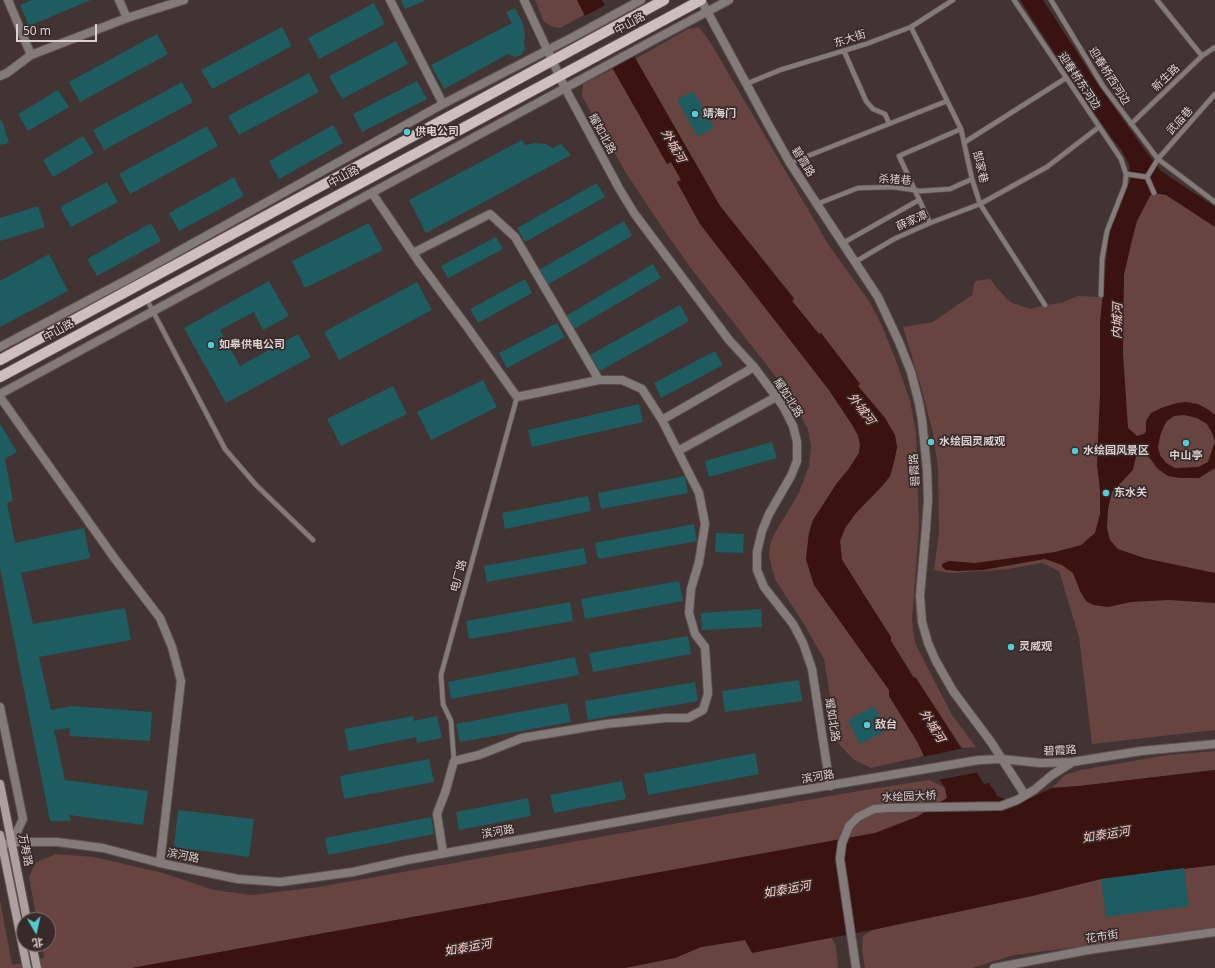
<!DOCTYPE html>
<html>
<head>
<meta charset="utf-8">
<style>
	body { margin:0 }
	#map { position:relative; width:1215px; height:968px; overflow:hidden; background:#413432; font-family:"Noto Sans","Noto Sans SC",sans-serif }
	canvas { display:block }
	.north { position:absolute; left:16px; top:912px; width:40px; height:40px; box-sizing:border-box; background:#372a28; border:1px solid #786d6b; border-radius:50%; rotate:171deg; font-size:11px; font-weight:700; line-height:16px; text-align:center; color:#dad1d0 }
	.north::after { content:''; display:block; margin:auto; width:14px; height:18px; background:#52ccd5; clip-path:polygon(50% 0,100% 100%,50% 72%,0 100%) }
	.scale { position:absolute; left:16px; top:24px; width:81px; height:18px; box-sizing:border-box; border:2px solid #dad1d0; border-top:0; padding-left:5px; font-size:12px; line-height:14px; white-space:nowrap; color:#dad1d0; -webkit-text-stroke:3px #372a28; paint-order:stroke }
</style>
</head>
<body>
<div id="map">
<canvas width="1215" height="968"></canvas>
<div class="north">北</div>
<div class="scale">50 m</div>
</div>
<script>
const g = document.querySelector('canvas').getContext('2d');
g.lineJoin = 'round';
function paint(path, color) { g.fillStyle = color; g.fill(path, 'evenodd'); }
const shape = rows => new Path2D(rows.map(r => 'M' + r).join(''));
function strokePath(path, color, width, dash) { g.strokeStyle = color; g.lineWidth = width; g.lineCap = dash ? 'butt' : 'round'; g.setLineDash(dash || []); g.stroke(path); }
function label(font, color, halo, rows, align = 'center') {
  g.font = font + ' "Noto Sans","Noto Sans SC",sans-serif'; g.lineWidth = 3.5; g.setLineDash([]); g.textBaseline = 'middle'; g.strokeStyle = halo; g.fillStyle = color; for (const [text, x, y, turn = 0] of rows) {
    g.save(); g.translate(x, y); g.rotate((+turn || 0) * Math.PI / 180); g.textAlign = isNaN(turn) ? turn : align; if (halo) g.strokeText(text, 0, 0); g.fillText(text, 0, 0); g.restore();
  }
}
paint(shape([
	[535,0,577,0,584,15,560,28,553,27,544,22],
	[699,27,710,42,830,247,869,301,882,326,895,358,910,401,916,432,919,526,912,620,915,643,952,715,976,747,962,748,916,678,914,677,891,641,891,637,842,560,840,541,845,528,856,513,883,485,890,476,894,462,897,447,895,435,885,418,858,386,860,384,821,333,819,334,792,301,794,298,720,206,635,59,688,29],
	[613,69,667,164,671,162,681,180,677,182,700,224,829,390,851,423,858,436,860,445,859,453,848,470,837,483,813,520,809,533,806,559,814,585,889,690,918,743,924,756,871,768,853,759,838,743,824,659,804,624,776,581,772,568,769,555,770,546,773,536,799,493,809,466,811,447,808,429,787,391,690,267,659,223,626,173,589,109,582,96,583,84],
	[1159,178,1215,217,1215,730,1092,744,1079,637,1059,571,1042,563,1008,569,985,571,950,573,934,570,939,533,938,469,933,433,921,387,903,327,933,322,972,295,975,281,990,279,998,289,1010,302,1030,309,1045,305,1061,303,1078,296,1103,297,1109,232,1124,195],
	[1215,751,1215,770,1079,786,1052,788,1065,775,1081,770,1168,755],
	[929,780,945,788,947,798,917,817,875,833,132,968,0,968,0,900,12,965,44,958,42,944,48,944,48,920,37,920,29,877,36,862,56,854,94,857,163,873,214,890,252,895,319,887,847,793],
	[1215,865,1215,927,1110,943,1014,955,972,968,865,968,862,950,863,936,872,930,1032,896,1101,879],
	[831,937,836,946,838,968,625,968,675,958,701,947,745,940,752,952]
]), '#684440');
paint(shape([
	[577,0,602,0,720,206,794,299,792,301,819,334,821,333,860,384,858,386,885,418,895,435,897,447,894,462,890,476,883,485,856,513,845,528,840,541,842,560,891,637,891,641,913,677,916,678,984,784,989,783,996,793,997,796,1018,804,1052,788,1079,786,1215,770,1215,865,1101,879,1032,896,872,930,752,953,745,940,701,947,675,958,625,968,132,968,875,833,917,817,947,798,945,788,924,756,918,743,889,696,889,690,814,585,806,559,809,533,813,520,837,483,848,470,859,453,860,445,858,435,851,423,829,390,700,224,677,182,681,180,671,162,667,164,613,69],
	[1020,0,1043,0,1096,82,1144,149,1161,171,1215,207,1215,227,1166,195,1154,193,1150,196,1137,221,1131,244,1124,275,1123,353,1128,428,1137,436,1144,434,1146,431,1146,421,1151,413,1161,408,1177,403,1186,402,1198,404,1209,410,1215,415,1215,468,1199,478,1181,478,1168,476,1158,469,1145,452,1137,452,1133,470,1112,492,1108,509,1107,528,1110,540,1118,549,1144,558,1215,573,1215,603,1169,600,1131,602,1108,607,1093,605,1086,601,1080,591,1073,573,1062,565,1045,559,983,570,958,571,946,570,942,567,942,564,949,561,975,563,1055,552,1081,545,1095,533,1100,514,1100,490,1097,465,1100,393,1100,322,1109,232,1130,181,1129,164,1122,151,1111,137,1080,92],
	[1184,415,1197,418,1207,424,1212,433,1215,441,1208,462,1198,467,1175,468,1166,463,1160,455,1158,447,1160,436,1164,426,1167,421,1174,416]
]), '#3a1210');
paint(shape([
	[607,4,634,54,609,67,583,17],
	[964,748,980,772,937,780,922,757]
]), '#413432');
paint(shape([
	[32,0,91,0,29,26,20,5],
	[401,0,426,0,405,9],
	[374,3,385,24,319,59,308,38],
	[515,8,523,24,525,35,524,41,525,49,521,55,515,57,508,54,444,89,431,65,512,23,506,12],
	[282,27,292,46,212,89,201,70],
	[157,34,168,54,80,102,69,82],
	[396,41,408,64,342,99,329,76],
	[309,73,319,92,239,135,228,116],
	[417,81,427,99,362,132,353,114],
	[182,82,193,102,104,150,93,130],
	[58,90,69,107,28,131,18,114],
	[693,91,714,127,698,137,677,100],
	[2,120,9,143,0,145,0,121],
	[333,125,343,143,279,179,269,161],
	[207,126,218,146,130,194,119,174],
	[83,136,94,153,53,177,43,160],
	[522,140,525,145,534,143,546,144,553,148,561,144,571,155,426,233,409,200],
	[234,177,244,196,179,231,169,213],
	[107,182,118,202,71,227,60,207],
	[597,183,605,197,525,242,517,228],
	[38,206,45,227,0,241,0,218],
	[624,221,632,236,547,285,539,270],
	[151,223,161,241,97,276,87,259],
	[369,223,383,250,305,288,292,261],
	[496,237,503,249,448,278,441,266],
	[49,254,68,291,0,327,0,281],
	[653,264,661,278,574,329,566,316],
	[525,279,532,293,478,323,470,309],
	[269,281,289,316,263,330,254,312,220,330,240,366,298,334,311,357,226,403,184,328],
	[417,282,432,310,339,360,324,332],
	[680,305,689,321,600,371,590,355],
	[557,323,565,337,507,368,499,353],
	[715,351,723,365,661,398,654,383],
	[483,380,497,407,431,440,417,412],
	[393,386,407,414,341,446,327,419],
	[639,404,643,422,532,447,528,430],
	[0,423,17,452,5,459,13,501,7,503,15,543,84,528,90,558,21,573,33,624,125,608,131,640,39,657,51,710,71,706,152,712,150,741,69,736,70,728,54,730,65,780,148,791,143,825,69,815,71,821,50,821,0,568],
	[772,442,777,458,709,477,705,461],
	[685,476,688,493,601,509,598,493],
	[588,496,591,511,505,529,502,513],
	[694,524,697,541,598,559,595,543],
	[716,533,744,534,743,553,715,552],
	[584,548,587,564,487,582,484,566],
	[679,581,683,601,585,619,581,599],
	[570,602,573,621,469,639,466,621],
	[761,609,762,627,702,630,701,613],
	[688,636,691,654,593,672,589,653],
	[575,657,579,675,451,699,448,682],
	[799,680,802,701,725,712,722,691],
	[695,682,698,701,588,720,585,701],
	[567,703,571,722,460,742,456,724],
	[874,706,887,730,860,744,848,720],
	[413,716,414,721,437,716,442,738,417,743,416,737,349,751,344,729],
	[755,753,759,774,648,795,644,774],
	[429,759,434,782,344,799,340,776],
	[622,781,626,799,554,813,550,795],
	[528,798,531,816,459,830,456,812],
	[178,810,254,819,249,857,174,847],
	[431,817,434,834,328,855,325,838],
	[1184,868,1189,906,1106,917,1101,879]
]), '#1d5c61');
const service = shape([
	[1014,0,1121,159,1126,174,1125,185,1107,231,1102,259,1101,295],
	[1051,0,1103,86,1158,159,1215,202],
	[1157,0,1202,56],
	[911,27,961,129,972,179,980,204,1045,305],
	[844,51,866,101,873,109,885,114,889,123],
	[746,84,780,70,866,44,911,27,953,0],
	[1131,124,1202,56,1215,47],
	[965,142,1066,78],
	[790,163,947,101],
	[1126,174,1147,177,1158,159,1215,94],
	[1147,177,1154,193],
	[817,204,858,188,892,187,921,191,950,189,972,179],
	[930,223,899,156,961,129],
	[843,243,919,200],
	[855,262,894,239,930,223,980,204,1047,167,1099,127],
	[146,298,225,449,256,485,313,540],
	[454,761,451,721,443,704,441,675,517,397]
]);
const minor = shape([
	[8,0,31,55],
	[119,0,127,18],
	[390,0,443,104],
	[0,76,7,73,31,55,127,18,184,0],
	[372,193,419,262,465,324,517,397,599,380],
	[413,253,490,214,515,237,599,380,622,380,642,389,662,420,699,493,705,524,699,562,691,589,689,613,695,634,705,647,708,694,703,710,688,718,666,718,606,724,522,738,479,755,454,761,446,790,437,814,443,853],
	[0,347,134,276,443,104,573,37,641,0],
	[0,394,652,41,729,0],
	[0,397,115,559,160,618,172,647,181,681,160,863],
	[662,420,754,367],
	[678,451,776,397],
	[0,707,23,819,12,842],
	[994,968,1088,950,1215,932]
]);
const tertiary = shape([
	[524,0,565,88,620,190,634,213,729,340,754,367,783,406,793,426,797,442,797,461,791,476,769,514,762,531,757,552,757,570,764,587,793,624,803,643,812,669,830,786],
	[701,0,768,124,790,163,878,297,899,342,911,372,919,403,922,420,927,469,928,500,926,528,920,596,922,622,928,643,936,661,953,691,991,742,1025,795],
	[0,845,12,842,57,842,103,848,160,863,238,879,280,882,353,872,407,860,678,811,979,760,1001,759,1041,763,1072,762,1141,751,1215,744],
	[856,968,840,859,842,843,849,826,858,817,874,809,887,808,1001,806,1017,800,1034,790,1052,775,1071,763]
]);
const secondary = shape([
	[0,784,27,920],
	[0,835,27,968],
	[32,944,37,968]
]);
const primary = shape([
	[0,360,664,0],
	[0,377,701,0]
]);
strokePath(service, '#5d504e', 6);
strokePath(minor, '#5d504e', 10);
strokePath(tertiary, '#5d504e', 10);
strokePath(secondary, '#5d504e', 10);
strokePath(primary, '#5d504e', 12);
strokePath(service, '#837b7a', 4.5);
strokePath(minor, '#837b7a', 8);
strokePath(tertiary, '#837b7a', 8);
strokePath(secondary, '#ada1a0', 8);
strokePath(primary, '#cdbfbd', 10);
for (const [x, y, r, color] of [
	[695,114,4,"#52ccd5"],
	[407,132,4,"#52ccd5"],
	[211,345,4,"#52ccd5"],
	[931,442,4,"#52ccd5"],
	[1186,443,4,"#52ccd5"],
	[1075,451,4,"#52ccd5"],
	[1106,493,4,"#52ccd5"],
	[1011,647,4,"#52ccd5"],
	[867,725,4,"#52ccd5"]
]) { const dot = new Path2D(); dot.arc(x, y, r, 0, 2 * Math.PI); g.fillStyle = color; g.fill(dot); strokePath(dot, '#372a28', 1.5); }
label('11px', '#dad1d0', '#372a28', [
	["中山路",630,24,-29],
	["东大街",850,39,-18],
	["迎春桥西河边",1109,76,57],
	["新生路",1166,78,-44],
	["迎春桥东河边",1079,81,56],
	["武庙巷",1180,121,-48],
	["耀如北路",602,134,61],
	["碧霞路",803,162,58],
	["郜家巷",980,167,77],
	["中山路",344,177,-28],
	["杀猪巷",895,180,3],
	["薛家潭",912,221,-24],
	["中山路",59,331,-29],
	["耀如北路",788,398,57],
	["碧霞路",915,470,-94],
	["电厂路",459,576,-75],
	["耀如北路",832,720,81],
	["碧霞路",1060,751,-3],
	["滨河路",818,777,-10],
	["水绘园大桥",909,797,-2],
	["滨河路",498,832,-10],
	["万寿路",25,850,79],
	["滨河路",183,856,11],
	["花市街",1102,937,-8]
]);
label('bold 11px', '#dad1d0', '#372a28', [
	["靖海门",703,114],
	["供电公司",415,132],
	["如皋供电公司",219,345],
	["水绘园灵威观",939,442],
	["水绘园风景区",1083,451],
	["中山亭",1186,456,"center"],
	["东水关",1114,493],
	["灵威观",1019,647],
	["敌台",875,725]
], 'left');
label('italic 12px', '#fdcdc7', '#372a28', [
	["外城河",673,146,60],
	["内城河",1118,321,-89],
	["外城河",861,409,53],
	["外城河",932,726,58],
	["如泰运河",1106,835,-9],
	["如泰运河",787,890,-10],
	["如泰运河",468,948,-10]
]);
</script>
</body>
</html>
